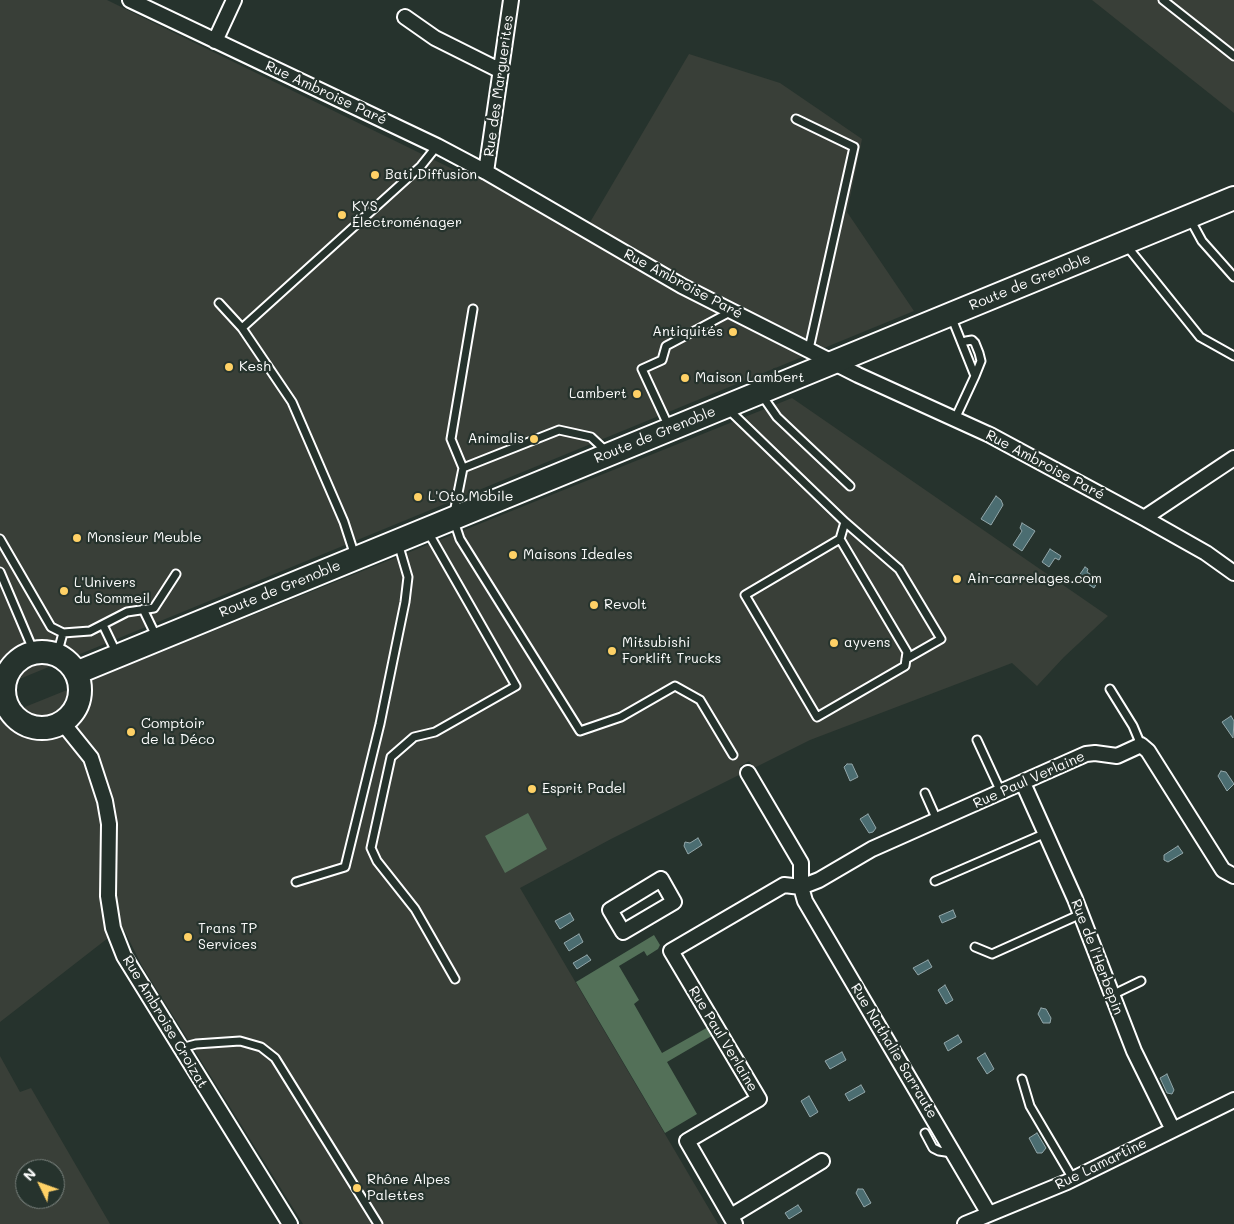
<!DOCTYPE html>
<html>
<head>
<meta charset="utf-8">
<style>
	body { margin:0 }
	#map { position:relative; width:1234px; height:1224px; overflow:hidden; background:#26332d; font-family:Mali,sans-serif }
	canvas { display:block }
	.north { position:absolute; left:15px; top:1159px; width:50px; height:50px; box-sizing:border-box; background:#26332d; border:1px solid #7d8581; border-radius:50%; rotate:312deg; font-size:14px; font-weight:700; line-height:20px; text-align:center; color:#fff }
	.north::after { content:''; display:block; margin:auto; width:18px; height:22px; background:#ffd166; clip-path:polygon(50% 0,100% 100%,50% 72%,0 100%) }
</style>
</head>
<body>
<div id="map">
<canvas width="1234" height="1224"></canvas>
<div class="north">N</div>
</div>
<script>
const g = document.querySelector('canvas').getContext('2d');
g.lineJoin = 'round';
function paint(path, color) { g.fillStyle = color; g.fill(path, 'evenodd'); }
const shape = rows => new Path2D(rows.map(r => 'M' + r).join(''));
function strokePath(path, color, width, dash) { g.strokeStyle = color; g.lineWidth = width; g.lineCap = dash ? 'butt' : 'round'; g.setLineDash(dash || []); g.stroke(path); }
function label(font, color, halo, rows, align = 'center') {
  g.font = font + ' Mali,sans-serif'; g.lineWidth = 4.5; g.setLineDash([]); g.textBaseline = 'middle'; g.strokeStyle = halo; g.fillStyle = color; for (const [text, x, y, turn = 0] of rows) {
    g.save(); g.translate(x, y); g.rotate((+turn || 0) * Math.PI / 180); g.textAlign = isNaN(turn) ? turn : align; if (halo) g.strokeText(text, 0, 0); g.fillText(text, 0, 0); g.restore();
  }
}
paint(shape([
	[0,0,107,0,475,180,499,170,589,224,689,54,780,83,862,139,847,212,914,311,0,687],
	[1092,0,1234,0,1234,113],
	[792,398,1108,616,1064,657,1037,686,1012,663,810,740,754,768,749,761,739,767,743,773,611,839,520,888,718,1224,303,1224,142,966,124,930,108,938,0,1022,0,717],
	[0,1056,20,1092,31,1088,110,1224,0,1224],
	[25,1169,55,1169,55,1199,25,1199]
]), '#393f38');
paint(shape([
	[528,813,547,849,505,873,485,836],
	[654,935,660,945,658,949,647,956,644,951,619,966,639,1000,634,1004,662,1053,710,1026,715,1034,667,1062,697,1114,665,1133,576,982]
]), '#537058');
const water = shape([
	[996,496,1001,500,1003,505,991,525,981,519,996,496],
	[1022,523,1035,531,1022,551,1013,545,1022,531,1020,528,1022,523],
	[1050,549,1061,556,1059,560,1055,558,1049,567,1042,562,1050,549],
	[1085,567,1088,569,1087,572,1099,580,1094,588,1078,577,1085,567],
	[1231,716,1234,721,1233,738,1222,722,1231,716],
	[847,764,852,764,858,777,850,781,844,767,847,764],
	[1221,771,1226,772,1234,784,1227,791,1218,776,1221,771],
	[868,814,876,828,873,832,869,833,860,819,868,814],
	[698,838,702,845,688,854,684,846,685,842,690,843,698,838],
	[1178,846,1183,853,1168,862,1164,860,1164,855,1178,846],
	[953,910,956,917,942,923,939,916,953,910],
	[570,913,574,920,560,929,555,921,570,913],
	[579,934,583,942,569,951,564,943,579,934],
	[587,955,591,960,577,969,573,963,587,955],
	[928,960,932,967,918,975,913,968,928,960],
	[945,985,953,1000,946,1004,938,990,945,985],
	[1041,1008,1046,1009,1051,1018,1050,1023,1043,1023,1038,1014,1041,1008],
	[958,1035,962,1042,948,1051,944,1043,958,1035],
	[842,1052,846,1060,830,1069,825,1061,842,1052],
	[985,1053,994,1069,987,1074,977,1058,985,1053],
	[1167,1074,1174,1090,1172,1094,1167,1093,1160,1078,1167,1074],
	[861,1085,865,1092,849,1101,845,1094,861,1085],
	[809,1096,818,1112,810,1117,801,1101,809,1096],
	[1037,1133,1046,1148,1042,1153,1037,1153,1029,1138,1037,1133],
	[858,1189,863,1189,871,1203,864,1207,856,1193,858,1189],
	[798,1205,802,1211,789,1219,785,1213,798,1205]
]);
paint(water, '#4b6d71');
strokePath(water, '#93a7aa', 1);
const lane = shape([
	[1163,0,1234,56],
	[796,119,854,147,809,349],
	[1190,219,1202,241,1234,277],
	[1126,245,1200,337,1234,356],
	[219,303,242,328,292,402,344,522,355,556],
	[951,316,975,376,955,419],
	[242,328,421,166,437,146],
	[966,341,972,340,975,343,979,353,981,361,975,376],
	[761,394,777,417,850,486],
	[729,410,845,522,840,539,745,595,817,717,905,666,907,652,840,539],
	[669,427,642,369,662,360,666,346,732,311],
	[607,452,591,437,559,430,463,468,453,518,460,539,580,731,621,717,675,686,700,700,733,755],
	[463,468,451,439,473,309],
	[845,522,899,569,941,639,906,659],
	[428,532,516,686,435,732,414,737,391,757,371,848,377,861,415,909,455,979],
	[0,539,51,627,63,633,90,631,127,612,154,608,176,574],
	[0,572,34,652],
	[143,609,156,636],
	[103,625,117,654],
	[57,655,63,633],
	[0,675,6,678],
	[1110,689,1133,726,1141,745],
	[977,740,1001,792],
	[925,793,937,820],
	[935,881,1046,833],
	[296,882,345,867,380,724,405,602,408,577,398,543],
	[975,947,992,954,1081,914],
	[1112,995,1141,981],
	[181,1048,196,1044,240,1041,261,1047,275,1058,378,1224],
	[1022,1079,1030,1106,1073,1179],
	[925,1133,933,1148,939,1151,952,1153]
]);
const street = shape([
	[130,0,437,146,486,172,682,286,858,375,990,435,1144,518,1206,553,1234,573],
	[405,17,435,38,501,71],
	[215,41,234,0],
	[486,172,511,0],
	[1144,518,1234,458],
	[62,722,91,758,105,801,109,824,108,896,113,928,124,956,290,1224],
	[748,773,801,863,801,887,805,901,989,1214],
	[1023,783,1075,899,1134,1051,1173,1130],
	[661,879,674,902,623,932,610,910,661,879],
	[731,1216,822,1161],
	[735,1224,687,1141,759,1099,671,951,784,885,801,887,819,880,872,849,1086,754,1095,753,1117,756,1141,745,1148,751,1223,870,1234,876],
	[965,1224,1067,1182,1234,1100]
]);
const primary = shape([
	'4 690a38 38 0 1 1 76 0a38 38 0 1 1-76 0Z',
	[76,673,1234,198]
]);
strokePath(lane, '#fff', 11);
strokePath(street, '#fff', 18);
strokePath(primary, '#fff', 26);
strokePath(lane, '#26332d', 7);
strokePath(street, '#26332d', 14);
strokePath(primary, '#26332d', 22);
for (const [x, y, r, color] of [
	[375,175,5,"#ffd166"],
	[342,215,5,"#ffd166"],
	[733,332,5,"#ffd166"],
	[229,367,5,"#ffd166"],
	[685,378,5,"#ffd166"],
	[637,394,5,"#ffd166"],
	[534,439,5,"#ffd166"],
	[418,497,5,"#ffd166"],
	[77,538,5,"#ffd166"],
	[513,555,5,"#ffd166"],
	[957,579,5,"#ffd166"],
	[64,591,5,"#ffd166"],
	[594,605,5,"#ffd166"],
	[834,643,5,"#ffd166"],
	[612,651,5,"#ffd166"],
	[131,732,5,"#ffd166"],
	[532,789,5,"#ffd166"],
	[188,937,5,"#ffd166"],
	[357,1188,5,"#ffd166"]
]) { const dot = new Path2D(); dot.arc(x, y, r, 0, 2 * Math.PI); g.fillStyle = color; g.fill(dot); strokePath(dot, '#26332d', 2); }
label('14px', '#fff', '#26332d', [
	["Rue des Marguerites",499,86,-82],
	["Rue Ambroise Paré",326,93,25],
	["Route de Grenoble",1030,282,-22],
	["Rue Ambroise Paré",683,284,28],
	["Route de Grenoble",655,435,-22],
	["Rue Ambroise Paré",1045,465,28],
	["Route de Grenoble",280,589,-22],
	["Rue Paul Verlaine",1029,780,-24],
	["Rue de l'Herbepin",1097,957,69],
	["Rue Ambroise Croizat",165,1022,59],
	["Rue Paul Verlaine",723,1039,59],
	["Rue Nathalie Sarraute",894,1051,59],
	["Rue Lamartine",1101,1164,-26]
]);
label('14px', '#fff', '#26332d', [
	["Bati Diffusion",385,175],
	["KYS",352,207],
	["Électroménager",352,223],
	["Antiquités",723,332,"right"],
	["Kesh",239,367],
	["Maison Lambert",695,378],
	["Lambert",627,394,"right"],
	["Animalis",524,439,"right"],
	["L'Oto Mobile",428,497],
	["Monsieur Meuble",87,538],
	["Maisons Ideales",523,555],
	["Ain-carrelages.com",967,579],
	["L'Univers",74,583],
	["du Sommeil",74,599],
	["Revolt",604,605],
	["Mitsubishi",622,643],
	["Forklift Trucks",622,659],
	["ayvens",844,643],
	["Comptoir",141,724],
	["de la Déco",141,740],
	["Esprit Padel",542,789],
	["Trans TP",198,929],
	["Services",198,945],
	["Rhône Alpes",367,1180],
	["Palettes",367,1196]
], 'left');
</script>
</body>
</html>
